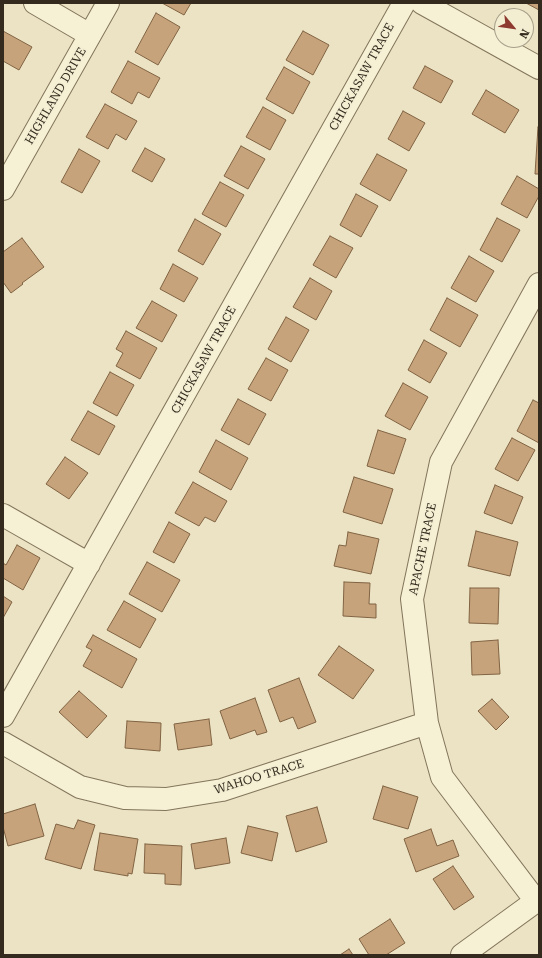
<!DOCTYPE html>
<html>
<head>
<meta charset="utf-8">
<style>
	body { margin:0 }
	#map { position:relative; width:542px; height:958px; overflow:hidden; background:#ebe3c3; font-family:"Roboto Serif",serif }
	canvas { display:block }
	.frame { position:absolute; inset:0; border:4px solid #342b1e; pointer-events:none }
	.north { position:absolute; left:494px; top:8px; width:40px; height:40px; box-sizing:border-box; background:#f3edd2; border:1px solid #a79f8a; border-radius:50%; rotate:119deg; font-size:11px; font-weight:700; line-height:16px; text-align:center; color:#342b1e }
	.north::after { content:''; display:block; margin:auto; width:14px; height:18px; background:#8e3a2f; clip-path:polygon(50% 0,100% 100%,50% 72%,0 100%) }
</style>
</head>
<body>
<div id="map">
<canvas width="542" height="958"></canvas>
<div class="frame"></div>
<div class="north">N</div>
</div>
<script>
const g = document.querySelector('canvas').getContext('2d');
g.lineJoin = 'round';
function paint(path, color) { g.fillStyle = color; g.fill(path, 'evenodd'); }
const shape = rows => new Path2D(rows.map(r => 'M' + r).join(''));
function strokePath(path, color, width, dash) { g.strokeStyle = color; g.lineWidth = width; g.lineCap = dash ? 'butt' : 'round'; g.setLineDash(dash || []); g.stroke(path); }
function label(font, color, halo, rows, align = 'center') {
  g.font = font + ' "Roboto Serif",serif'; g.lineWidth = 3; g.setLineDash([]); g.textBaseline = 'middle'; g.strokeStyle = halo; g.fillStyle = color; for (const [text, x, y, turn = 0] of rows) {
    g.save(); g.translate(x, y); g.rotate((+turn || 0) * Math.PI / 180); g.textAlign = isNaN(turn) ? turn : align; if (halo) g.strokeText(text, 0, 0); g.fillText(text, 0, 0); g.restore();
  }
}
const building = shape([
	[162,3,191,3,184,15,162,3],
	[526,3,539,3,539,10,526,3],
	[156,13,180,27,158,65,135,52,156,13],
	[3,31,32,47,19,70,3,61,3,31],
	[303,31,329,45,313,75,286,60,303,31],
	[128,61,160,78,149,98,138,92,132,104,111,92,128,61],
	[425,66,453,81,441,103,413,88,425,66],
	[284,67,310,82,293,114,266,99,284,67],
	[486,90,519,110,505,133,472,114,486,90],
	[105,104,137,121,126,140,116,134,108,149,86,137,105,104],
	[263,107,286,120,270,150,246,137,263,107],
	[403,111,425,123,409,151,388,139,403,111],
	[538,127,539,127,539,174,535,174,538,127],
	[241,146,265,159,248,189,224,176,241,146],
	[145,148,165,159,152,182,132,171,145,148],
	[79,149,100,161,82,193,61,182,79,149],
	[377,154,407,170,390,201,360,184,377,154],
	[517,176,539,189,539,196,527,218,501,204,517,176],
	[220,182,244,195,226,227,202,214,220,182],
	[356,194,378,206,361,237,340,225,356,194],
	[497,218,520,230,502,262,480,250,497,218],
	[195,219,221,234,203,265,178,251,195,219],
	[330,236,353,248,336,278,313,265,330,236],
	[22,238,44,267,22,283,23,284,11,293,3,282,3,252,22,238],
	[469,256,494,271,476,302,451,288,469,256],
	[173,264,198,278,184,302,160,289,173,264],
	[310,278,332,291,316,320,293,307,310,278],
	[447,298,478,315,460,347,430,330,447,298],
	[152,301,177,315,162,342,136,328,152,301],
	[286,317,309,330,291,362,268,349,286,317],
	[126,331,157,348,140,379,116,366,123,353,116,349,126,331],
	[424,340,447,353,430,383,408,370,424,340],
	[266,358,288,370,271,401,248,389,266,358],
	[110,372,134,385,117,416,93,403,110,372],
	[403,383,428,397,410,430,385,416,403,383],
	[238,399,266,414,249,445,221,430,238,399],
	[533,400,539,403,539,443,517,431,533,400],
	[88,411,115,426,99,455,71,440,88,411],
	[378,430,406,439,394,474,367,466,378,430],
	[512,438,535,450,518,481,495,469,512,438],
	[216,440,248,458,231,490,199,472,216,440],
	[65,457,88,473,69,499,46,484,65,457],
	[354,477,393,489,382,524,343,512,354,477],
	[193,482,227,501,215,522,205,517,199,526,175,513,193,482],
	[495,485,523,497,512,524,484,513,495,485],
	[169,522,190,534,174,563,153,552,169,522],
	[476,531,518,542,510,576,468,566,476,531],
	[348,532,379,539,371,574,334,566,339,545,346,546,348,532],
	[17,545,40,558,23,590,3,578,3,563,6,565,17,545],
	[147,562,180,580,162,612,129,594,147,562],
	[344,582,370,583,369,604,376,604,376,618,343,616,344,582],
	[470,588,499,588,498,624,469,623,470,588],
	[3,596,12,602,3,618,3,596],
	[124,601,156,619,140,648,107,630,124,601],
	[93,635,137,659,122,688,83,666,92,650,86,647,93,635],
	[498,640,500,674,472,675,471,642,498,640],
	[339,646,374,670,353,699,318,675,339,646],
	[299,678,316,722,298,729,293,717,280,722,268,690,299,678],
	[79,691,107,716,87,738,59,712,79,691],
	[255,698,267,732,257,735,255,730,230,739,220,711,255,698],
	[492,699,509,717,496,730,478,711,492,699],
	[209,719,212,745,178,750,174,724,209,719],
	[127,721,161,723,160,751,125,748,127,721],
	[383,786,418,797,408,829,373,819,383,786],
	[35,804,44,836,8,846,3,827,3,814,35,804],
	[317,807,327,842,296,852,286,816,317,807],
	[78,820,95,825,81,869,45,859,56,824,74,829,78,820],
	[248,826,278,833,272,861,241,853,248,826],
	[431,829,437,846,453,840,459,856,416,872,404,839,431,829],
	[100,833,138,839,132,874,128,873,128,876,94,870,100,833],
	[226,838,230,863,195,869,191,844,226,838],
	[145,844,182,846,181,885,165,884,165,874,144,873,145,844],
	[453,866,474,897,454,910,433,879,453,866],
	[390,919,405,943,386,955,369,955,359,939,390,919],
	[349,949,353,955,340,955,349,949]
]);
paint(building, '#c6a37b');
strokePath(building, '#816343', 1);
const minor = shape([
	[35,3,90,35],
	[422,3,539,68],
	[3,189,108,3],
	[3,515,89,564],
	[3,716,404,3],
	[3,743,80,787,125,798,166,799,222,790,427,723],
	[536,901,442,777,427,723,412,599,441,462,539,284],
	[462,955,539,899]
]);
strokePath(minor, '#83755b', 24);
strokePath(minor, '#f6f0d5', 22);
label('12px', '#342b1e', '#f3edd2', [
	["CHICKASAW TRACE",362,77,-61],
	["HIGHLAND DRIVE",56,96,-60],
	["CHICKASAW TRACE",204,360,-61],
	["APACHE TRACE",423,549,-78],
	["WAHOO TRACE",259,777,-17]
]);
</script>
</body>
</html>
